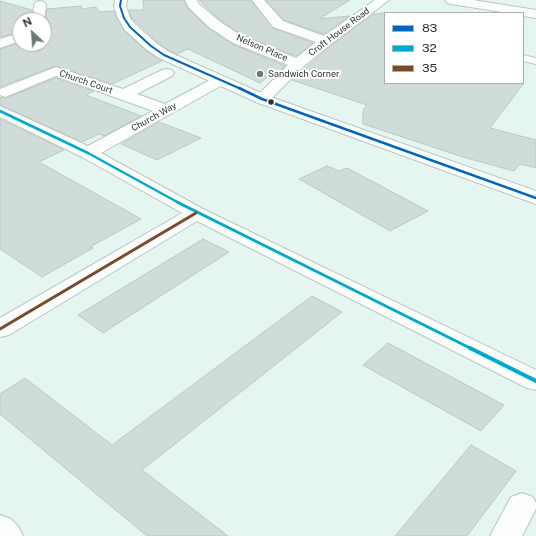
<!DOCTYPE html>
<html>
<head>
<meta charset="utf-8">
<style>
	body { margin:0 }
	#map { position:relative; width:536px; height:536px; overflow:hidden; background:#e5f5ef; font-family:"Public Sans",sans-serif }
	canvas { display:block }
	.legend { position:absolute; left:384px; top:12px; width:140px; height:72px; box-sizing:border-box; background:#fff; border:1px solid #aaaead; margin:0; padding:5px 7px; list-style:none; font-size:12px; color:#2a3431 }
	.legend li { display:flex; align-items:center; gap:8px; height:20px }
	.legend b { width:20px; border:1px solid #aaaead }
	.north { position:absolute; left:12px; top:12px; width:40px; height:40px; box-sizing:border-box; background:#fff; border:1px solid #aaaead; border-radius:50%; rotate:334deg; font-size:11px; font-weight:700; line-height:16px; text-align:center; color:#2a3431 }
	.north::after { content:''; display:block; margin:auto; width:14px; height:18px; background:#6b7874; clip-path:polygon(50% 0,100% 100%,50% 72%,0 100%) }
</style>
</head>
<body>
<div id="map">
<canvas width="536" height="536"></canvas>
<ul class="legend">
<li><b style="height:5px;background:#0065bd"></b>83</li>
<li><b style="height:5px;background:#00a9ce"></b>32</li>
<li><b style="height:5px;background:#7a4b2a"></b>35</li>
</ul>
<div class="north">N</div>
</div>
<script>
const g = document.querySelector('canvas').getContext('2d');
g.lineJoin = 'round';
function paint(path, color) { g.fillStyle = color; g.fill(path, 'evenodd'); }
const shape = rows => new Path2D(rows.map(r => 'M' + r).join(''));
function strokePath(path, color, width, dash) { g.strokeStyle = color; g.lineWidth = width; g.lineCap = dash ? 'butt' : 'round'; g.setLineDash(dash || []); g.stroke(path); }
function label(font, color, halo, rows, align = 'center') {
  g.font = font + ' "Public Sans",sans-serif'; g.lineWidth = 4; g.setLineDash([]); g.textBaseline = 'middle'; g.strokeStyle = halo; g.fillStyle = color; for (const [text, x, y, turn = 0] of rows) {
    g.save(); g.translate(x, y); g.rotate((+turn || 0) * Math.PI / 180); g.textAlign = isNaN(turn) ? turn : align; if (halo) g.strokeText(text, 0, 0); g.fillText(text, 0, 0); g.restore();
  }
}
const building = shape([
	[143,0,184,0,188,9,208,28,232,44,285,66,276,75,271,74,260,83,188,49,177,54,170,51,157,42,131,17,129,10,144,10,143,0],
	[199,0,251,0,273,28,313,43,296,56,244,36,220,20,199,0],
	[266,0,350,0,319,19,350,16,324,34,284,20,266,0],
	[0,1,32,10,32,20,20,20,20,32,0,37,0,1],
	[81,6,82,9,96,7,99,12,114,11,124,31,145,50,162,61,112,84,55,66,0,87,0,49,20,43,20,44,44,44,44,23,47,9,81,6],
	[385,13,385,83,524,83,490,128,536,140,536,168,520,164,514,171,463,157,363,124,363,110,367,105,292,80,332,45,373,14,385,13],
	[56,78,94,91,86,95,141,116,104,136,99,134,82,142,0,105,0,97,6,98,56,78],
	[0,119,64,150,39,162,141,219,90,247,93,248,42,277,0,249,0,119],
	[159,122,201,138,157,160,121,144,159,122],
	[327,166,339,171,347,168,428,211,390,231,299,179,327,166],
	[203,239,229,252,103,333,78,315,203,239],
	[312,296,342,312,142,470,228,536,147,536,0,414,0,394,25,378,112,445,312,296],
	[388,343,504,405,481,431,363,365,388,343],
	[471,445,516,471,467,536,395,536,471,445]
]);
paint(building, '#cfdcda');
strokePath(building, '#bcc8c6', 1);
const lane = shape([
	[523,55,536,58,536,64,523,61,523,55]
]);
const street = shape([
	[185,0,197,0,198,3,219,21,243,37,296,58,316,42,273,27,252,0,264,0,283,21,324,36,375,0,389,0,331,44,303,67,268,102,262,104,256,102,254,99,288,65,233,43,209,27,189,8,185,0],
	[445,0,473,0,536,10,536,18,523,16,523,13,508,13,451,4,447,3,445,0],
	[40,1,44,2,46,5,44,22,44,20,33,20,34,5,36,2,40,1],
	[20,33,20,41,0,48,0,39,20,33],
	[56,67,123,89,162,70,167,69,172,70,174,73,172,76,137,94,165,104,214,78,219,77,224,78,226,81,224,84,101,153,203,209,536,370,536,390,527,388,197,221,9,335,0,337,0,318,182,213,82,157,0,117,0,106,88,146,153,111,56,76,10,95,5,97,0,95,0,89,56,67],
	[522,493,533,497,536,503,536,509,522,536,490,536,511,497,522,493],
	[0,515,11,519,18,526,23,536,0,536,0,515]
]);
const secondary = shape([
	[115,0,127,0,126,6,130,18,135,24,156,43,169,52,268,96,536,191,536,204,256,102,159,58,146,49,125,30,118,18,114,6,115,0]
]);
strokePath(lane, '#b9c6c1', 2);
strokePath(street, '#b9c6c1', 2);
strokePath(secondary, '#b9c6c1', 2);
paint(lane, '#fbfefd');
paint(street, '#fbfefd');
paint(secondary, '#fbfefd');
strokePath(shape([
	[121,0,120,6,124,18,130,27,151,46,164,55,241,89]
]), '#0065bd', 2);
strokePath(shape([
	[239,88,262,99,536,198]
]), '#0065bd', 2.5);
strokePath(shape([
	[0,111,88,153,179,203]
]), '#00a9ce', 2.5);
strokePath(shape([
	[177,202,472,349]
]), '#00a9ce', 3);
strokePath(shape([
	[470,348,536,381]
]), '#00a9ce', 4);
strokePath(shape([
	[0,329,196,213]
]), '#7a4b2a', 3);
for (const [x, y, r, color] of [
	[260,74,4,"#6b7874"],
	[271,102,3.5,"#2a3431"]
]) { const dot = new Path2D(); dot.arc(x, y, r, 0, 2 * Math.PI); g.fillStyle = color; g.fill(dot); strokePath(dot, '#fff', 1.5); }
label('9px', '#2a3431', '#fff', [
	["Croft House Road",339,32,-37],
	["Nelson Place",262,48,23],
	["Church Court",86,82,19],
	["Church Way",154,117,-29]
]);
label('9px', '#2a3431', '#fff', [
	["Sandwich Corner",268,74]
], 'left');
</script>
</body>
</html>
